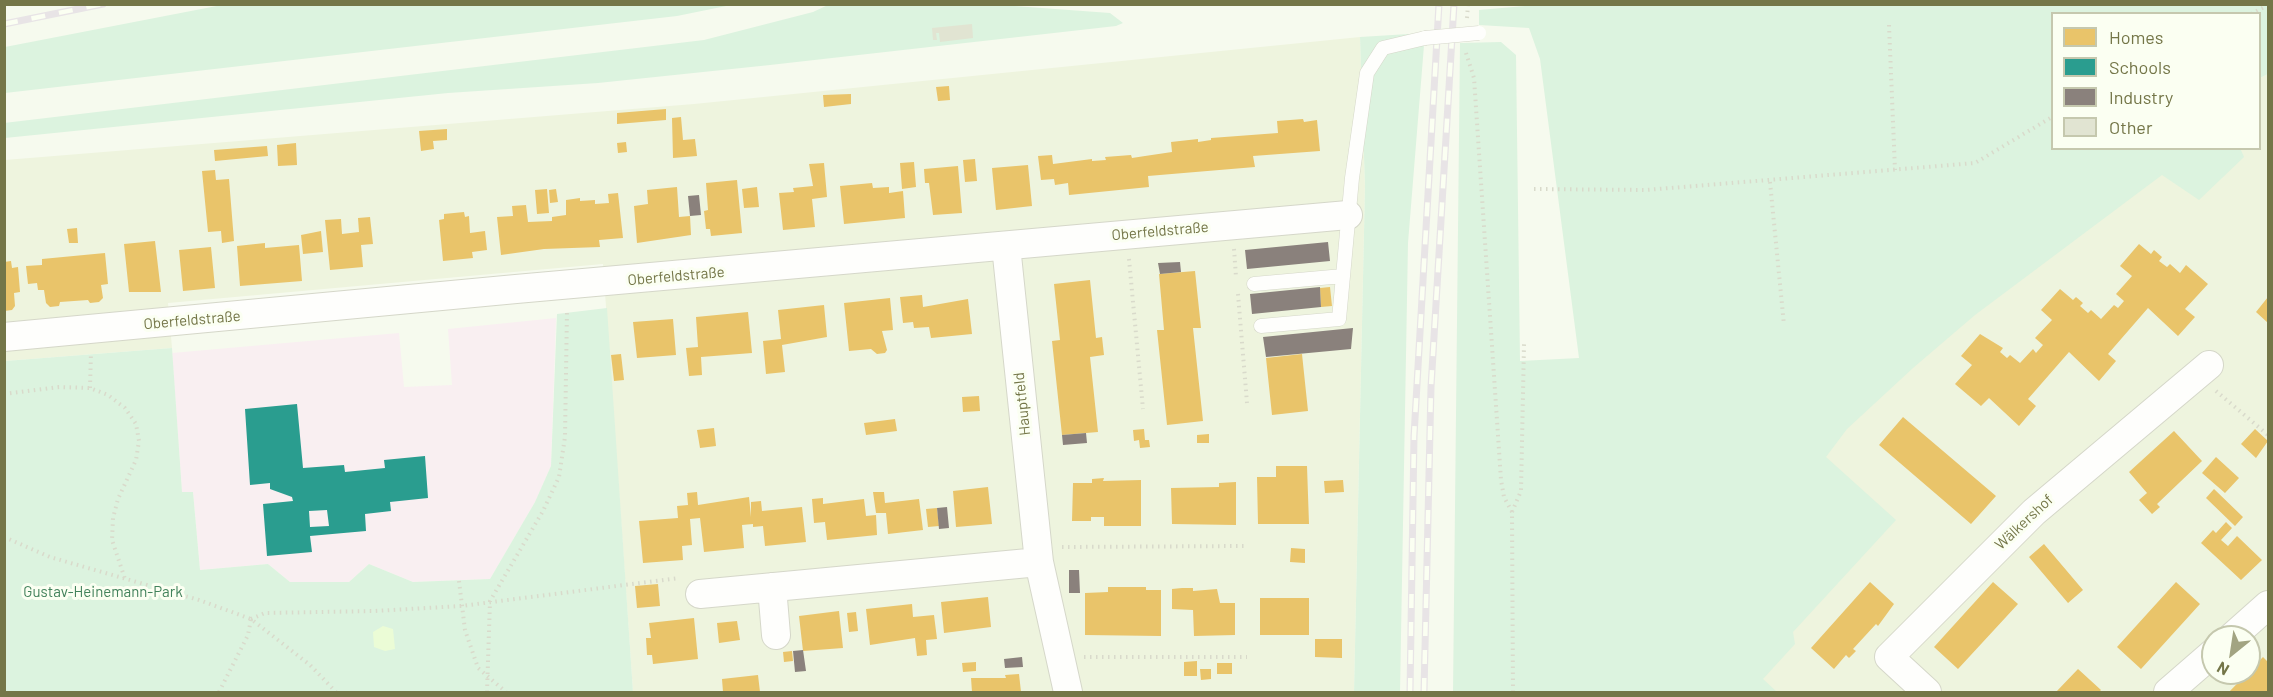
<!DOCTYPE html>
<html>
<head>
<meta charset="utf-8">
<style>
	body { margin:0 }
	#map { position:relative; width:2273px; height:697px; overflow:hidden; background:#f6faee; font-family:Barlow,sans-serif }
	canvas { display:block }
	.frame { position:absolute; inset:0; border:6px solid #747648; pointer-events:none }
	.legend { position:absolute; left:2051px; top:12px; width:210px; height:138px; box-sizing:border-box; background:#fbfff2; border:2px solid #c5c8ae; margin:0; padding:8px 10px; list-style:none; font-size:18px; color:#747648 }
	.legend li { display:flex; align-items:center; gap:12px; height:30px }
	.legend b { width:30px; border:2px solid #c5c8ae }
	.north { position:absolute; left:2201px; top:625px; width:60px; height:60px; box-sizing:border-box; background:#fbfff2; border:2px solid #c5c8ae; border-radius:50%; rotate:210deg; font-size:16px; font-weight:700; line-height:24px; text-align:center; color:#747648 }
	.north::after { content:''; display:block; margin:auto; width:21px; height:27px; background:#a2a482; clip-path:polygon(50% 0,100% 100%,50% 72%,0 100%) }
</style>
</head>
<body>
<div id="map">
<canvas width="2273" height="697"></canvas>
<div class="frame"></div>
<ul class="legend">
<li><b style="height:16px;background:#e9c46a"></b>Homes</li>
<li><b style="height:16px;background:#2a9d8f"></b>Schools</li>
<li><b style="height:16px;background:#8a817c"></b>Industry</li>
<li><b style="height:16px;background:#e1e4d2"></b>Other</li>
</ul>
<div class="north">N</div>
</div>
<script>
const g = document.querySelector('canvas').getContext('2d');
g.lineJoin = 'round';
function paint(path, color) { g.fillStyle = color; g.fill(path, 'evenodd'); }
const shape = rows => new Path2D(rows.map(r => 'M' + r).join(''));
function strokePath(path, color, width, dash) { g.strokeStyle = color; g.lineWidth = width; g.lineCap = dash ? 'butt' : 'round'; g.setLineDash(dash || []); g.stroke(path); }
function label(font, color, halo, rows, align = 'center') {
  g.font = font + ' Barlow,sans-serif'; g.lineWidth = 6; g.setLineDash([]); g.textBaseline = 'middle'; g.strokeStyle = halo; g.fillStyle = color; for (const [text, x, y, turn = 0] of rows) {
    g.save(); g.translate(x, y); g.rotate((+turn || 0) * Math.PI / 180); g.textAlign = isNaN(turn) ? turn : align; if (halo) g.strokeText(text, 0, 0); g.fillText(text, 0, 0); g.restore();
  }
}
paint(shape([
	[1360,37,1365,186,1354,692,633,692,603,264,168,303,172,348,5,361,5,160,694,104],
	[2268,74,2268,692,1643,692,1734,512,2124,149,2260,148,2260,78],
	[2213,637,2249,637,2249,673,2213,673]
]), '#eef4de');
paint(shape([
	[556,318,551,466,535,502,490,579,413,582,369,564,349,582,290,582,268,564,200,570,193,492,182,492,172,353,399,333,404,387,452,385,448,329]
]), '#f9eff1');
paint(shape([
	[227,4,731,4,731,5,677,16,5,93,5,47],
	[828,5,1001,5,1110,13,1123,23,1116,26,770,65,598,83,448,93,5,138,4,123,704,40,813,12],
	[1536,5,2268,5,2268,74,2260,78,2260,14,2052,14,2052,148,2240,148,2244,157,2199,200,2162,175,1975,315,1913,368,1847,429,1826,457,1896,520,1793,632,1795,644,1763,679,1777,692,1453,692,1460,43,1501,42,1516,55,1520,361,1579,358,1540,59,1529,28,1479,25,1479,10],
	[1425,33,1408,243,1400,692,1354,692,1365,186,1360,37],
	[607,308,633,692,5,692,5,361,172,348,182,492,193,492,200,570,268,564,290,582,349,582,369,564,413,582,490,579,535,502,551,466,557,314]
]), '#dcf3df');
paint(shape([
	[383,626,393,629,395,649,385,651,374,647,373,632]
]), '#ebfcd6');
paint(shape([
	[949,86,950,100,938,101,936,87],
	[851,94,851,104,824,107,823,95],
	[666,109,666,120,617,124,617,113],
	[681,117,683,140,695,139,697,156,673,158,672,118],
	[1303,119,1304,122,1317,120,1320,151,1253,156,1255,167,1148,176,1149,187,1069,195,1068,183,1055,185,1054,179,1041,180,1038,156,1052,155,1053,164,1092,159,1092,161,1106,160,1105,157,1131,155,1132,158,1145,156,1172,152,1171,142,1198,139,1198,142,1211,140,1211,138,1278,133,1277,121],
	[447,129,447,140,433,141,434,149,421,151,419,131],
	[626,142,627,152,618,153,617,143],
	[296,143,297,165,278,166,277,145],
	[267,146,268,156,215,161,214,150],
	[975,159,977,181,965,182,963,160],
	[914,162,916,187,902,189,900,163],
	[824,163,827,197,812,199,815,227,783,230,779,193,794,192,793,188,813,186,809,164],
	[1028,165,1032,206,996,210,992,168],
	[958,166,962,213,933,215,929,183,925,183,924,169],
	[215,170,216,180,229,179,234,241,222,243,221,231,208,232,202,171],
	[737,180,742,233,711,236,710,229,706,229,704,211,708,210,706,183],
	[872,183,873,188,889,187,889,193,903,191,905,218,844,224,840,186],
	[677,187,679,217,690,216,691,235,637,243,634,206,648,204,647,190],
	[757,187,759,207,744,208,742,189],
	[547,189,549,213,537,214,535,190],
	[556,189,558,202,550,203,549,190],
	[618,193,623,238,599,240,600,247,544,249,501,255,497,217,513,216,512,206,526,205,528,222,552,221,552,217,566,215,566,200,580,198,580,201,595,200,595,204,609,203,608,194],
	[464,212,465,217,469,216,470,233,485,231,487,250,472,252,473,258,443,261,439,220,444,219,444,214],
	[370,217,373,244,361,245,363,267,330,270,325,220,341,219,342,234,359,232,358,218],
	[77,228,78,243,69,243,67,229],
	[321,231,323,252,303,254,301,235],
	[155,241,161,292,129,292,124,244],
	[265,243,265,248,299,245,302,281,240,286,237,246],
	[2139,244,2151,254,2154,250,2162,257,2159,261,2167,267,2170,264,2180,273,2186,265,2208,284,2185,309,2195,317,2178,336,2148,308,2108,354,2116,361,2099,381,2069,352,2028,399,2036,406,2019,426,1989,398,1981,406,1955,384,1972,365,1961,356,1980,334,2003,348,2000,352,2007,358,2010,355,2020,363,2033,349,2036,353,2043,345,2035,338,2052,320,2041,310,2060,289,2073,300,2076,297,2083,303,2080,306,2088,313,2091,310,2101,319,2114,305,2118,308,2124,301,2116,294,2132,276,2120,266],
	[211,247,215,288,183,291,179,250],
	[105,253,108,284,101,285,103,298,99,302,90,303,88,300,60,302,59,306,50,307,46,303,44,290,38,290,37,283,28,284,26,266,42,265,42,259],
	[11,261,12,268,18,267,20,292,14,293,15,306,12,310,4,311,4,262],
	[1195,271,1201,328,1193,328,1203,421,1167,425,1157,330,1164,330,1159,274],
	[1090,280,1096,338,1102,337,1104,355,1090,357,1098,432,1062,435,1052,341,1060,340,1054,284],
	[1330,287,1332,306,1321,307,1320,288],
	[922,295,923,307,968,299,972,334,931,338,929,327,914,328,913,322,903,323,900,297],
	[2268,297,2268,323,2256,312],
	[890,298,893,330,882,331,887,350,885,353,877,354,871,349,849,351,844,303],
	[824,305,827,337,782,345,785,372,766,374,763,341,781,339,778,310],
	[748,312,752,353,701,357,702,375,689,376,686,348,698,347,696,317],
	[673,319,676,355,637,358,633,322],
	[621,354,624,380,614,381,611,355],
	[1302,354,1308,411,1272,415,1266,358],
	[979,396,980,411,963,412,962,397],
	[1903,417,1996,496,1971,524,1879,445],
	[895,419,897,431,866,435,864,423],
	[714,428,716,446,700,448,697,430],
	[1144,429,1145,440,1149,440,1150,447,1140,448,1139,440,1134,441,1133,430],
	[2255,429,2268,441,2256,458,2241,444],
	[2174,431,2202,461,2157,504,2160,507,2152,514,2139,500,2147,493,2129,472],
	[1209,434,1209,443,1197,443,1197,435],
	[2216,457,2239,478,2225,493,2202,473],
	[1276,466,1307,466,1309,524,1258,524,1257,477,1276,477],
	[1104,478,1103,481,1141,480,1141,526,1104,526,1104,517,1091,517,1091,521,1072,521,1073,483,1092,483,1092,479],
	[1343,480,1344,492,1325,493,1324,481],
	[1236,482,1236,525,1172,524,1171,488,1219,487,1219,483],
	[988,487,992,524,956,527,953,491],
	[2214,489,2243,517,2235,526,2206,498],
	[697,492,698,505,749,497,751,517,751,502,761,501,762,511,802,507,806,542,765,546,763,526,753,527,753,524,742,525,744,548,704,552,700,518,690,519,692,545,682,546,683,560,643,563,639,521,678,518,677,506,688,505,687,493],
	[873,492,884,492,885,503,919,499,923,530,888,534,886,513,876,513],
	[823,498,823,504,864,499,866,516,876,515,877,535,827,540,825,522,814,523,812,499],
	[937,508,939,526,928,527,926,509],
	[2226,522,2232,528,2221,540,2228,546,2237,536,2262,560,2241,580,2201,543,2213,530,2216,533],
	[2044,544,2083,590,2068,603,2029,557],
	[1291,548,1305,549,1305,563,1290,562],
	[1870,582,1894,604,1878,626,1876,624,1853,649,1856,651,1849,658,1846,655,1834,669,1811,648],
	[1993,582,2018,604,1958,669,1934,647],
	[2176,582,2200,604,2141,669,2117,647],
	[658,584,660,606,637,608,635,586],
	[1108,587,1146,587,1146,590,1161,590,1161,636,1085,635,1085,593,1108,592],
	[1182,588,1193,588,1193,591,1217,589,1220,603,1235,603,1235,635,1194,636,1193,610,1172,609,1172,589],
	[988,597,991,627,944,633,941,602],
	[1260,598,1309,598,1309,635,1260,635],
	[912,604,913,617,934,615,937,639,926,640,927,655,917,656,915,638,870,645,866,609],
	[839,611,843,648,803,651,799,616],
	[856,612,858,631,849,632,847,613],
	[694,618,698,659,653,664,652,655,647,655,646,638,651,638,649,623],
	[737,621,740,640,719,643,717,623],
	[1315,639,1342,639,1342,658,1315,657],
	[792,651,793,661,784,662,783,652],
	[2263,657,2268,662,2268,692,2229,692],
	[1197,661,1197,676,1184,676,1184,662],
	[976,662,976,671,963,672,962,663],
	[1217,663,1232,663,1232,674,1217,674],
	[1200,669,1211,669,1211,679,1201,680],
	[2078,669,2101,690,2099,692,2056,692],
	[1019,674,1021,692,972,692,971,678,1006,678,1005,675],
	[758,675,760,692,723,692,722,679]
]), '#e9c46a');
paint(shape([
	[297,404,303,468,344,465,345,472,385,468,384,460,425,456,428,498,390,502,391,511,365,514,366,531,310,536,312,552,267,556,263,504,293,501,292,497,270,489,270,483,250,485,245,409],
	[327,510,329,526,310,527,309,511]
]), '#2a9d8f');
paint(shape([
	[699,195,701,215,690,216,688,196],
	[1328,242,1330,261,1247,269,1245,250],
	[1180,262,1181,272,1160,274,1158,263],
	[1320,287,1321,307,1252,314,1250,294],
	[1353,328,1351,349,1266,357,1263,337],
	[1086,433,1087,443,1063,445,1062,435],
	[947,507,949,528,939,529,937,508],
	[1069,570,1079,570,1080,593,1069,593],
	[803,650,806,671,795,672,793,651],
	[1022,657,1023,667,1005,668,1004,659]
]), '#8a817c');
paint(shape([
	[972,24,973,38,940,42,939,33,936,33,937,40,933,40,932,28]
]), '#e1e4d2');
const lane = shape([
	[1254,284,1343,276,1352,178,1367,73,1383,48,1425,38],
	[1261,326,1339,319,1343,276]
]);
const street = shape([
	[1006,246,1039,562,1068,692],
	[4,337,516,289,1348,215],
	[772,587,776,635],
	[700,594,1039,562],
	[2232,637,2268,605],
	[1927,692,1889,657,2034,512,2209,365],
	[2168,692,2213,653]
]);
strokePath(lane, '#d5d7c9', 15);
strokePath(street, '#d5d7c9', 30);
strokePath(shape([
	[2251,14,2268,5],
	[1467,18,1468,4],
	[1889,25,1895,170],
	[1466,53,1474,78,1501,480,1504,497,1512,512],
	[1770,182,1784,325],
	[1534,189,1646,190,1975,163,2052,117],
	[1234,249,1236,277],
	[1129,259,1143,409],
	[1238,294,1247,403],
	[90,388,91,352],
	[2216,391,2268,435],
	[4,394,59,387,90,388,108,395,125,408,136,424,139,441,136,460,118,499,113,518,112,540,125,579],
	[4,537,50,557,199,600,251,619,310,665,336,692],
	[1062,547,1245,546],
	[459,581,465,630,478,668,506,692],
	[251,619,265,613,375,611,461,606,679,578],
	[1084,657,1247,657],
	[219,692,248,635,251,619],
	[487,692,490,601,543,511,559,477,565,437,567,310],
	[1513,692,1512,512,1521,491,1524,344]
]), '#d9dacb', 4, [1.5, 4.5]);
strokePath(lane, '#fefefc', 14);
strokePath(street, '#fefefc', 28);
const rail = shape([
	[4,24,103,4],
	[1410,692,1414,436,1439,4],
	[1424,692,1431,387,1454,4]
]);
strokePath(rail, '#e8e4e6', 7);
strokePath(rail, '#fbfff2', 4.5, [14]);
const laneBridge = shape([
	[1425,38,1479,33]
]);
strokePath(laneBridge, '#d5d7c9', 15, []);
strokePath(laneBridge, '#fefefc', 14);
label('15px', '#747648', '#fbfff2', [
	["Oberfeldstraße",1160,231,-5],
	["Oberfeldstraße",676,276,-5],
	["Oberfeldstraße",192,320,-5],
	["Hauptfeld",1022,404,-96],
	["Wälkershof",2024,522,-43]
]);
label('15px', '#42825b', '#fbfff2', [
	["Gustav-Heinemann-Park",103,592]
]);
</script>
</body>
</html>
